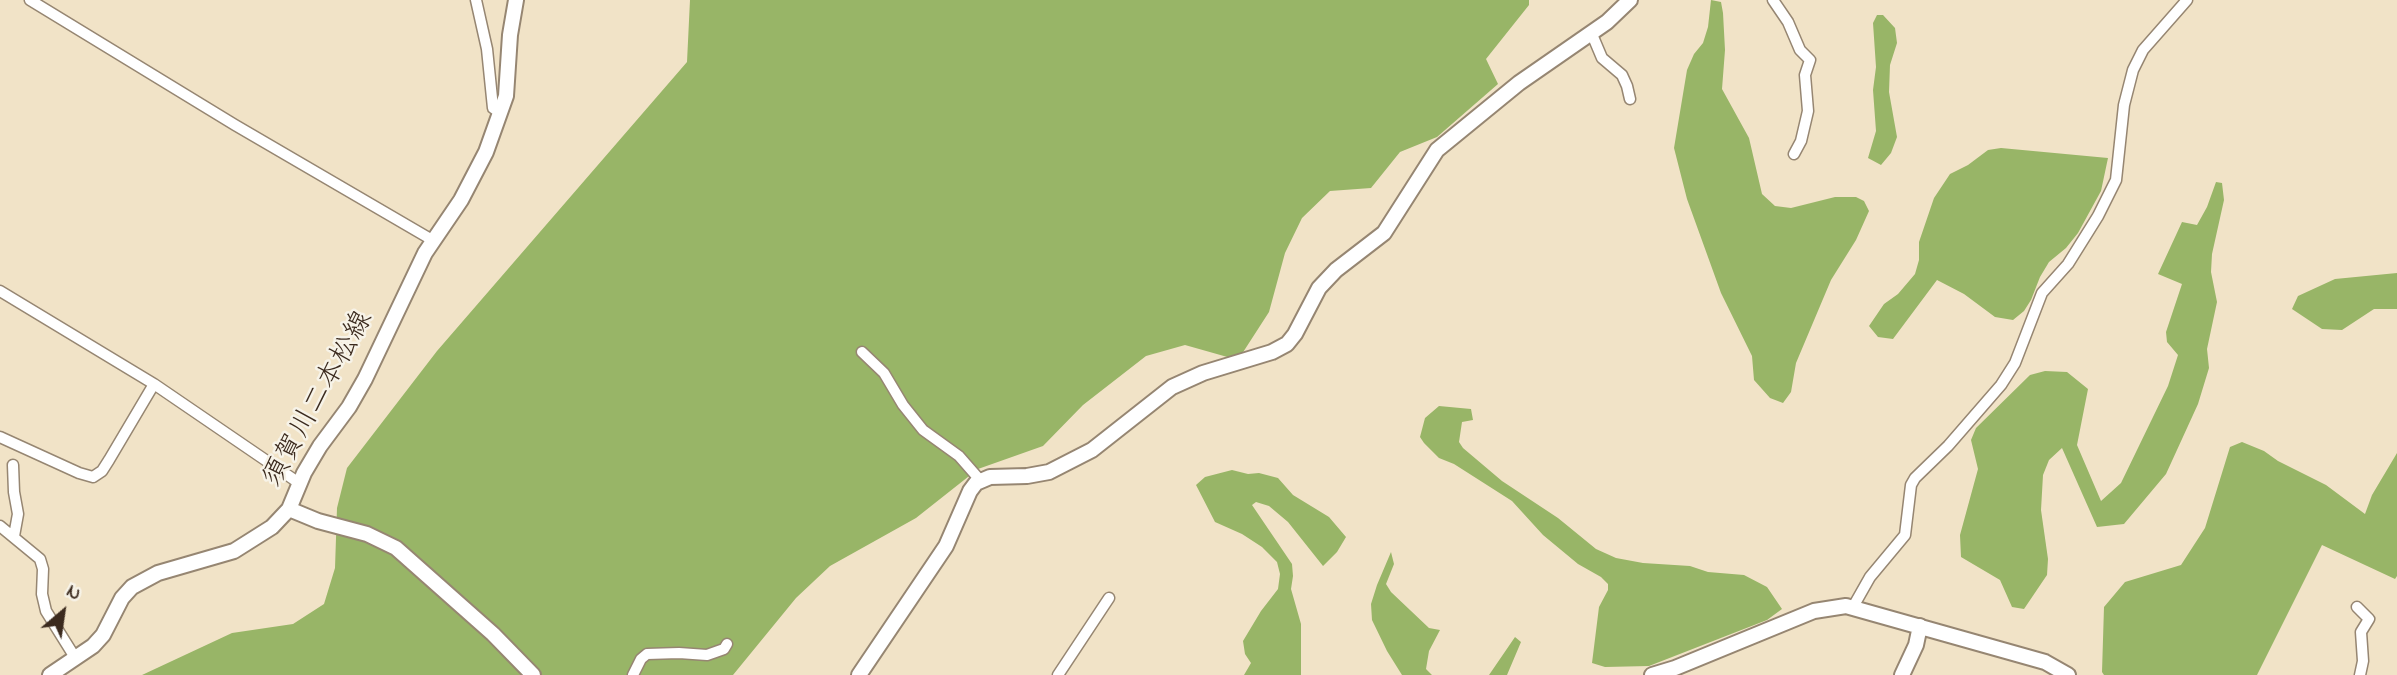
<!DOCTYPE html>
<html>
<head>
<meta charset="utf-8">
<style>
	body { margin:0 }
	#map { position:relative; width:2397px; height:675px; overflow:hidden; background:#f1e3c7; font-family:"Indie Flower",sans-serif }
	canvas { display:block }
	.north { position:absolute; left:28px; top:577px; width:70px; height:70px; -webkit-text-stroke:5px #f7f3e8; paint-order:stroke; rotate:29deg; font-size:19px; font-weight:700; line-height:28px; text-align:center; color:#3b2a1e }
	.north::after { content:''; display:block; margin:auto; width:24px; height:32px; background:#3b2a1e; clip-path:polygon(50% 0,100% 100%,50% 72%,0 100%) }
</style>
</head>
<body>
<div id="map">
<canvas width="2397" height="675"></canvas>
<div class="north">N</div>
</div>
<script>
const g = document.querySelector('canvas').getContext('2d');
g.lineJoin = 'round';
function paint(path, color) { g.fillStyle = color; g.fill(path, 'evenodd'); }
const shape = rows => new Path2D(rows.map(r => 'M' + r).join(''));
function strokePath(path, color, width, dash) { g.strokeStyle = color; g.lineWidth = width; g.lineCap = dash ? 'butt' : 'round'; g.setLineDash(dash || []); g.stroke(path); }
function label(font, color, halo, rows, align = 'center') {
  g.font = font + ' "Indie Flower","Klee One",sans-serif'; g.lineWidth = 5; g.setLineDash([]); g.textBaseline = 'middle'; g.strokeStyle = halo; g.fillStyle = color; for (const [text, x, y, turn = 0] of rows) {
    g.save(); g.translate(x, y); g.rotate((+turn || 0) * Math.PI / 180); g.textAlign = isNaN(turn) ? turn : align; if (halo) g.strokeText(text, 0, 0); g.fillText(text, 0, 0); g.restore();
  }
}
paint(shape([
	[690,0,1529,0,1529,5,1486,59,1498,84,1437,137,1400,152,1371,188,1330,191,1302,218,1285,253,1269,312,1238,360,1185,345,1146,356,1083,405,1043,446,978,469,916,518,830,566,796,598,733,675,142,675,232,633,293,624,324,604,335,568,337,508,347,468,437,351,687,62],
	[1711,0,1721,2,1723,13,1725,50,1722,89,1749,138,1762,194,1775,206,1791,208,1835,197,1856,197,1864,201,1869,211,1856,240,1831,280,1796,363,1791,392,1783,403,1770,398,1754,380,1752,356,1721,293,1687,199,1674,148,1687,70,1694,54,1703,43,1708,27],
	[1877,15,1883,15,1895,28,1897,43,1890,65,1889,92,1897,137,1891,153,1881,165,1868,158,1876,131,1873,90,1876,67,1873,23],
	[2001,148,2108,158,2101,191,2078,233,2066,248,2049,262,2040,277,2031,300,2024,311,2013,320,1995,317,1964,294,1937,280,1893,339,1878,337,1869,326,1884,304,1898,294,1915,274,1919,260,1919,242,1934,198,1950,174,1968,165,1988,150],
	[2216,182,2222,183,2224,200,2212,254,2211,272,2217,302,2207,349,2209,368,2198,404,2166,474,2124,524,2097,527,2062,448,2049,460,2043,475,2041,510,2048,559,2047,575,2024,609,2012,607,2000,580,1961,557,1960,535,1978,469,1971,440,1976,428,2030,375,2045,371,2067,372,2088,389,2077,445,2101,501,2121,483,2168,386,2178,355,2167,342,2166,332,2182,284,2158,274,2182,222,2197,225,2207,207],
	[2397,273,2397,309,2374,309,2342,330,2322,329,2292,309,2298,296,2335,279],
	[1439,406,1471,409,1473,420,1462,422,1459,442,1463,448,1502,481,1558,518,1596,549,1616,558,1643,563,1690,566,1708,572,1744,575,1767,587,1782,609,1767,620,1649,666,1605,667,1592,663,1599,607,1608,590,1608,584,1601,577,1578,564,1543,535,1512,501,1454,464,1439,458,1424,443,1420,437,1425,418],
	[2242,442,2264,451,2278,461,2326,485,2365,514,2372,495,2397,453,2397,576,2395,579,2322,545,2257,675,2104,675,2102,672,2104,607,2125,582,2181,565,2205,528,2230,447],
	[1232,470,1248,474,1259,473,1278,478,1293,495,1329,517,1346,537,1337,552,1323,566,1288,522,1269,506,1256,502,1252,505,1292,564,1293,576,1291,589,1301,624,1301,675,1244,675,1251,663,1245,654,1243,641,1261,611,1278,589,1280,574,1277,562,1262,547,1242,534,1215,522,1196,485,1205,477],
	[1391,552,1394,564,1386,584,1391,592,1429,628,1440,630,1429,651,1426,669,1432,675,1402,675,1387,651,1372,620,1371,604,1377,585],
	[1515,637,1521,642,1507,675,1489,675]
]), '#98b567');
const street = shape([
	[30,0,235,125,434,241],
	[476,0,487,49,493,108,501,113],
	[1773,0,1788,22,1800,50,1810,60,1805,75,1808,111,1801,141,1794,154],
	[1591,32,1602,58,1622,75,1627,86,1630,99],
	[0,291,154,384,299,483],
	[862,352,884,373,903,405,923,430,959,456,980,480],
	[0,437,79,473,93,477,102,471,109,460,154,384],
	[13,465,14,492,18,514,14,536],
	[0,526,40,559,43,569,42,594,46,611,76,659],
	[1853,607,1870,577,1905,535,1911,485,1915,478,1948,446,2001,385,2015,363,2042,293,2068,264,2098,216,2116,180,2124,105,2133,70,2143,50,2187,0],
	[2357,607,2369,619,2361,632,2363,661,2360,675],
	[633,675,641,659,647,654,679,653,707,655,724,649,727,644],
	[1058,675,1109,598]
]);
const secondary = shape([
	[289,509,318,521,367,534,396,548,493,634,533,675],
	[50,675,93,646,103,635,122,598,132,587,158,573,234,551,272,527,289,509,304,473,320,446,349,407,365,379,425,253,461,200,486,152,506,96,510,35,516,0],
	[859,675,946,546,970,491,976,483,990,477,1027,476,1049,472,1092,450,1172,387,1203,373,1272,352,1287,344,1295,334,1319,288,1336,270,1384,233,1437,150,1519,83,1607,22,1630,0],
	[1652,675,1675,668,1814,611,1846,606,2045,662,2068,675],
	[1902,675,1916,645,1920,626]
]);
strokePath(street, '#968672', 13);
strokePath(secondary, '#968672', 18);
strokePath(street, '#fff', 10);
strokePath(secondary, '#fff', 14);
label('28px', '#3b2a1e', '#f7f3e8', [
	["須賀川二本松線",320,400,-61]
]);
</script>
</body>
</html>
